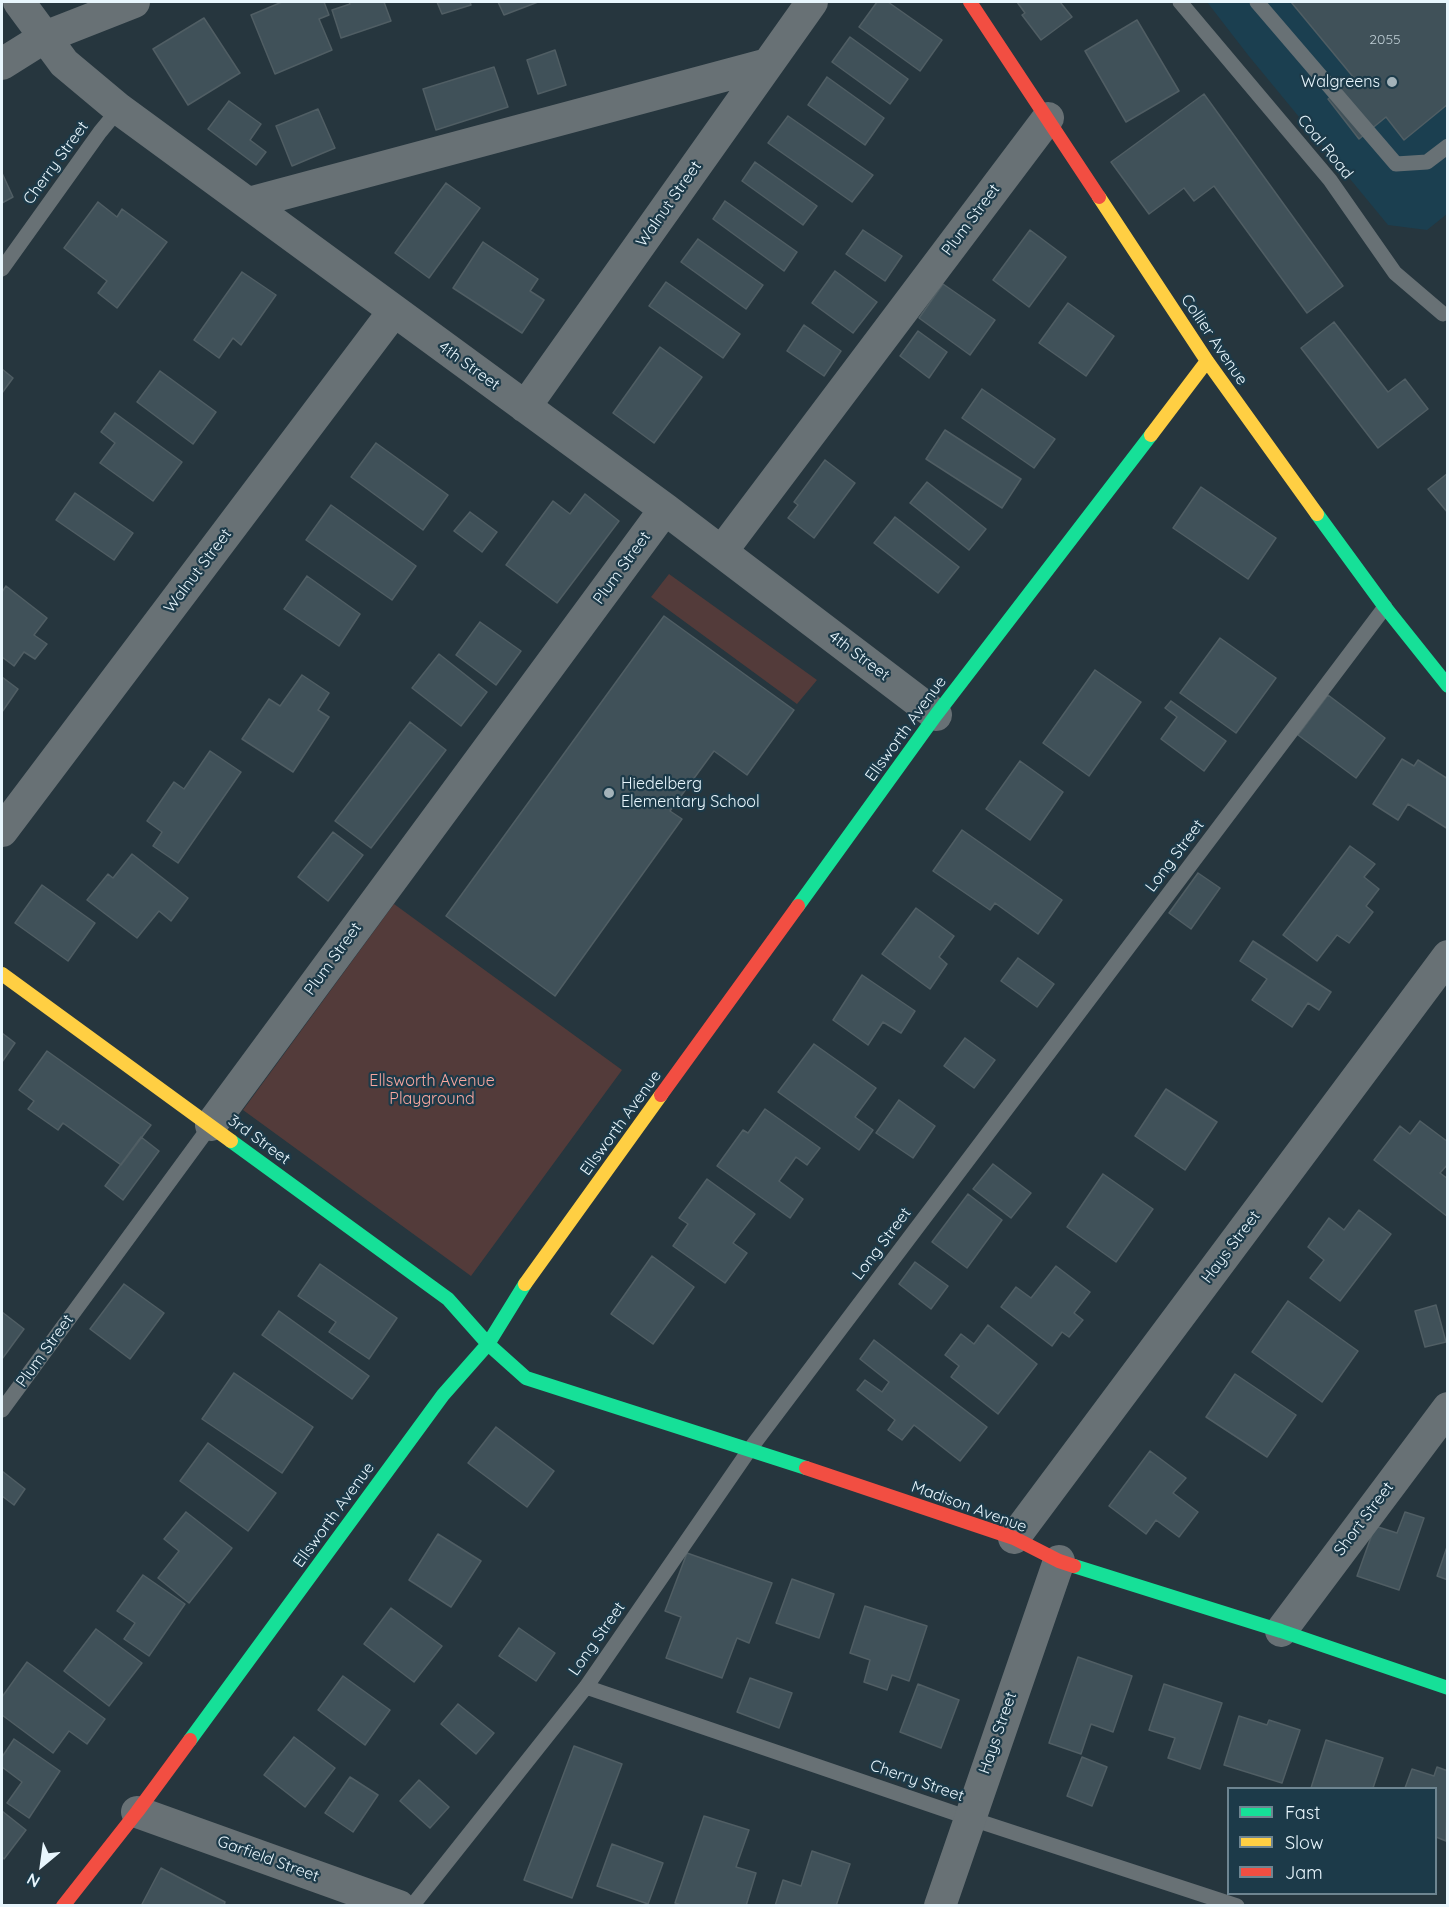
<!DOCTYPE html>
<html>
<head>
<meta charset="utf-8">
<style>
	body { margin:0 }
	#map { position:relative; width:1449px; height:1907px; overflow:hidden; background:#26363e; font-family:Quicksand,sans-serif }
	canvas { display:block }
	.frame { position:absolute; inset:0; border:3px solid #e8f6fd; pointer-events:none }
	.legend { position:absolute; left:1227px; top:1787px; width:210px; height:108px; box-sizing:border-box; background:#1c3a49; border:2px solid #6e8591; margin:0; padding:8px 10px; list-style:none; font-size:18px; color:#e8f6fd }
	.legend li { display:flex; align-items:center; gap:12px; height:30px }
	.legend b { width:30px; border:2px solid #6e8591 }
	.north { position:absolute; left:12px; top:1835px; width:60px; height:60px; -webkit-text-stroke:4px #1c3a49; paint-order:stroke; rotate:209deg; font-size:16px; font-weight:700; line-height:24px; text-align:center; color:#e8f6fd }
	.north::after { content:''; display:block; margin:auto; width:21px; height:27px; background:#e8f6fd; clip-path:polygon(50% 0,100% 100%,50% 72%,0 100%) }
</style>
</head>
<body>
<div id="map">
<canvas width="1449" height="1907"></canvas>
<div class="frame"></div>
<ul class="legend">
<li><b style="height:8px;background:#16e098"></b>Fast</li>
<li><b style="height:8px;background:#ffcf43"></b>Slow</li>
<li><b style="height:8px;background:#f24e42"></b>Jam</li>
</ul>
<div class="north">N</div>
</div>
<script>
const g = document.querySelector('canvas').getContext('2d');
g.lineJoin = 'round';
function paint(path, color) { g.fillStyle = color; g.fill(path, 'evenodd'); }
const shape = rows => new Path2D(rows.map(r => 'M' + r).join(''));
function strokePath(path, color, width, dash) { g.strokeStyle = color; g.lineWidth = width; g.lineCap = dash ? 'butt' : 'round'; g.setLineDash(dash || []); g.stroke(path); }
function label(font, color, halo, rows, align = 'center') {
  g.font = font + ' Quicksand,sans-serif'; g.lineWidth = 4.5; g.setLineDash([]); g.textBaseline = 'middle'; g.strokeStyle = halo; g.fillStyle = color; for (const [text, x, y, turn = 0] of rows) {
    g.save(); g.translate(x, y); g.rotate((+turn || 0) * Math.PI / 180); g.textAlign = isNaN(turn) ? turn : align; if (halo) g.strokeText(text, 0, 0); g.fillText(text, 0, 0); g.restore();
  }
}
paint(shape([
	[1207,2,1447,2,1447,214,1427,230,1388,225,1248,55]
]), '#1b3f50');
paint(shape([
	[669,574,817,680,797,704,651,597],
	[394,904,622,1070,471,1276,243,1110]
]), '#533b3a');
const building = shape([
	[282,2,324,2,329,15,319,19,332,50,275,74,251,15,282,2],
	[349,2,384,2,391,21,341,38,332,10,350,4,349,2],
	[437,2,470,2,471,5,442,14,437,2],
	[498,2,538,2,504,15,498,2],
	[877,2,888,2,942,40,920,71,859,27,877,2],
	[1017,2,1060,2,1072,17,1041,40,1022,15,1025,13,1017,2],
	[1291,2,1448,2,1448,104,1404,140,1386,117,1359,139,1328,99,1354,78,1291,2],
	[204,18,240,73,188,105,153,49,204,18],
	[1137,20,1179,91,1126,122,1085,51,1137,20],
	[850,37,908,79,890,104,832,62,850,37],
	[555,50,566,85,538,94,527,60,555,50],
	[494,67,508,107,436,130,423,89,494,67],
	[827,77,884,118,865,145,808,105,827,77],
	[1204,94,1343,286,1307,313,1214,186,1194,201,1184,188,1149,214,1111,162,1204,94],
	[229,101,261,124,250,140,266,152,256,165,208,129,229,101],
	[318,109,335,148,292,166,276,126,318,109],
	[788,116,873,175,852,202,768,143,788,116],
	[755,162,817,206,803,225,742,181,755,162],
	[2,173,13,197,2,203,2,173],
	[446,183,480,208,429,278,395,253,446,183],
	[725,201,797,252,784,271,713,219,725,201],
	[98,202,117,217,122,209,167,242,117,308,98,293,107,281,64,248,98,202],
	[863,230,902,256,885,281,846,254,863,230],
	[1030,230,1066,257,1029,307,993,280,1030,230],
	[698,239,763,285,746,309,681,262,698,239],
	[483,242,538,279,530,291,544,300,522,333,453,288,483,242],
	[835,271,877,302,853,333,812,303,835,271],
	[242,272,276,295,241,345,233,338,219,358,194,340,242,272],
	[666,282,740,334,723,358,649,306,666,282],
	[943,284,995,320,970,355,919,318,943,284],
	[1068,303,1114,336,1086,376,1039,343,1068,303],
	[1334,322,1388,392,1405,379,1428,409,1378,448,1301,348,1334,322],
	[804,325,841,351,824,376,787,351,804,325],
	[918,331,947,352,929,378,900,356,918,331],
	[660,347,702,377,654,443,613,413,660,347],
	[2,369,13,378,2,393,2,369],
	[160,371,216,412,193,444,137,402,160,371],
	[982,389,1055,439,1034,468,962,418,982,389],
	[115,413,182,462,153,501,100,463,115,443,101,432,115,413],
	[945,430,1021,479,1002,508,926,459,945,430],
	[376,443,448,495,423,530,351,477,376,443],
	[825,460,855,483,814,538,788,518,798,505,794,502,825,460],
	[1448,473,1448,513,1428,489,1448,473],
	[927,482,986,529,969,550,910,503,927,482],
	[1201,487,1276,538,1248,579,1173,528,1201,487],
	[75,493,133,533,114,560,56,520,75,493],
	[585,494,619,521,557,603,506,565,553,501,570,514,585,494],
	[331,505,416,566,392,600,306,540,331,505],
	[470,512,497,532,482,552,454,531,470,512],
	[895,517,959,567,938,593,874,543,895,517],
	[307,576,360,614,339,646,284,609,307,576],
	[6,586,47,618,34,635,47,644,35,659,24,652,14,666,2,657,2,592,6,586],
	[664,616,794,710,747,775,714,751,670,811,682,819,555,996,446,916,664,616],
	[480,622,521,651,496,685,456,655,480,622],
	[1220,638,1276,678,1236,733,1180,693,1220,638],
	[439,654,487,692,461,726,412,688,439,654],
	[1095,670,1141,702,1089,776,1043,743,1095,670],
	[302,675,329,693,318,710,329,717,293,772,242,739,269,699,280,706,302,675],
	[2,677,18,689,2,712,2,677],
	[1328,695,1385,738,1356,778,1298,735,1328,695],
	[1171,701,1226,741,1204,771,1161,739,1177,717,1165,708,1171,701],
	[410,722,446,750,371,848,335,821,410,722],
	[210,751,241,772,178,863,153,846,162,832,147,821,174,782,184,789,210,751],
	[1402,759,1414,766,1418,760,1448,779,1448,829,1408,804,1398,820,1373,804,1402,759],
	[1020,761,1063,792,1030,840,986,809,1020,761],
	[962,830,1062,900,1038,934,995,903,990,910,933,871,962,830],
	[333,832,363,855,328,901,298,877,333,832],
	[1350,846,1375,864,1364,877,1379,889,1366,906,1373,912,1349,943,1337,935,1317,961,1283,935,1350,846],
	[132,854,188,898,171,921,159,911,137,938,87,900,108,874,113,878,132,854],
	[1198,873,1220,888,1191,929,1169,913,1198,873],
	[42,885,95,923,68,961,15,923,42,885],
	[916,908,954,936,939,957,947,964,930,989,882,954,916,908],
	[1253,941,1331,992,1319,1010,1308,1003,1292,1027,1252,1000,1267,979,1240,961,1253,941],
	[1018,958,1054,984,1037,1007,1001,981,1018,958],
	[862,975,915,1011,901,1033,883,1022,868,1045,833,1020,862,975],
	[2,1033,15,1043,2,1062,2,1033],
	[965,1038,995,1060,974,1088,944,1066,965,1038],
	[814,1044,876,1088,855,1117,873,1130,859,1150,778,1092,814,1044],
	[47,1051,151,1125,121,1165,63,1123,58,1130,28,1109,34,1101,19,1090,47,1051],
	[1166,1089,1217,1122,1185,1170,1135,1136,1166,1089],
	[899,1100,935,1126,913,1158,876,1133,899,1100],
	[765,1109,820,1148,807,1165,796,1157,779,1181,803,1199,790,1218,717,1166,743,1130,748,1133,765,1109],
	[1420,1121,1448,1142,1448,1164,1440,1173,1448,1179,1448,1217,1374,1160,1400,1126,1410,1134,1420,1121],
	[141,1137,159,1151,123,1200,105,1186,141,1137],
	[993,1164,1031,1193,1011,1218,973,1189,993,1164],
	[1103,1174,1153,1209,1116,1262,1067,1227,1103,1174],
	[707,1179,755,1214,733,1243,747,1253,725,1283,673,1246,688,1224,679,1218,707,1179],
	[968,1194,1002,1220,967,1268,932,1242,968,1194],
	[1359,1210,1391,1234,1340,1301,1310,1278,1324,1260,1308,1247,1329,1218,1344,1230,1359,1210],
	[652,1256,694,1287,653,1344,611,1314,652,1256],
	[915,1262,948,1286,931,1309,899,1284,915,1262],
	[320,1264,397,1318,369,1359,329,1332,336,1322,298,1296,320,1264],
	[1056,1266,1090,1292,1074,1313,1083,1320,1069,1337,1062,1332,1052,1346,1001,1307,1016,1287,1031,1298,1056,1266],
	[124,1284,164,1313,130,1359,90,1329,124,1284],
	[1288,1301,1358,1351,1322,1402,1252,1352,1288,1301],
	[1436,1305,1446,1342,1425,1347,1415,1311,1436,1305],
	[279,1311,369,1376,352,1399,262,1335,279,1311],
	[2,1312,24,1329,2,1359,2,1312],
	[988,1325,1037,1364,998,1414,951,1377,959,1366,945,1355,961,1334,974,1344,988,1325],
	[874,1340,987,1427,960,1461,914,1425,902,1440,888,1430,895,1420,857,1390,865,1380,882,1392,889,1382,860,1359,874,1340],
	[234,1373,313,1427,282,1473,202,1419,234,1373],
	[1235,1374,1296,1415,1267,1457,1206,1417,1235,1374],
	[496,1427,554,1471,527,1507,468,1463,496,1427],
	[208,1443,276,1493,248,1531,180,1481,208,1443],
	[1150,1451,1186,1478,1173,1493,1198,1512,1179,1537,1156,1520,1146,1534,1109,1506,1150,1451],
	[2,1471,25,1489,14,1505,2,1496,2,1471],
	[186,1512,232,1548,189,1603,158,1578,179,1551,164,1539,186,1512],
	[1405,1512,1424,1518,1399,1590,1357,1576,1375,1526,1397,1533,1405,1512],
	[438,1534,481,1561,451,1607,409,1580,438,1534],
	[1448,1544,1448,1580,1437,1576,1448,1544],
	[687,1553,772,1583,749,1643,737,1638,722,1678,666,1658,681,1617,665,1611,687,1553],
	[143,1575,185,1604,149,1656,124,1639,135,1623,117,1611,143,1575],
	[792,1579,834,1594,819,1638,776,1623,792,1579],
	[865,1606,927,1626,909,1681,892,1675,887,1690,864,1682,870,1660,850,1653,865,1606],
	[391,1608,442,1646,414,1682,364,1644,391,1608],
	[519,1628,555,1653,536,1681,499,1656,519,1628],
	[96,1629,142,1663,109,1706,64,1671,96,1629],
	[1078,1657,1132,1676,1113,1732,1091,1724,1081,1754,1049,1743,1078,1657],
	[27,1662,105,1719,87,1744,69,1731,53,1753,2,1715,2,1697,27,1662],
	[343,1676,390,1710,365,1745,318,1710,343,1676],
	[750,1678,792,1693,779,1728,737,1712,750,1678],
	[918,1684,959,1700,941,1748,900,1732,918,1684],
	[1164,1684,1222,1703,1200,1769,1168,1758,1175,1738,1149,1730,1164,1684],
	[458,1704,494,1733,476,1754,441,1724,458,1704],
	[1239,1716,1267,1725,1269,1720,1300,1730,1282,1783,1224,1765,1239,1716],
	[294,1737,335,1768,305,1807,264,1775,294,1737],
	[14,1739,60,1771,29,1818,7,1803,22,1782,2,1767,2,1757,14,1739],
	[1326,1740,1383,1758,1373,1788,1311,1788,1326,1740],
	[574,1746,622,1764,572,1898,524,1880,574,1746],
	[1082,1757,1107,1767,1092,1806,1067,1796,1082,1757],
	[1437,1767,1448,1771,1446,1841,1436,1837,1436,1788,1405,1788,1412,1769,1434,1776,1437,1767],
	[350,1777,378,1795,353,1832,325,1813,350,1777],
	[419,1780,449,1807,430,1828,400,1801,419,1780],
	[2,1811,26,1830,4,1859,2,1857,2,1811],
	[704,1816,749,1830,736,1867,756,1873,746,1906,684,1906,675,1903,704,1816],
	[612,1844,663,1863,648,1904,597,1886,612,1844],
	[812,1851,850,1864,836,1906,775,1906,783,1880,801,1886,812,1851],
	[161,1868,225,1902,224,1906,141,1906,161,1868]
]);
paint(building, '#405159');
strokePath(building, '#505e64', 1.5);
strokePath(shape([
	[1180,2,1330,180,1395,273,1443,314],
	[1257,2,1396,164,1427,162,1448,146],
	[2,269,100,132,119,109],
	[2,1410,211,1125],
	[586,1687,969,1818,1237,1906],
	[412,1906,586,1687,750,1449,1385,607]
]), '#687175', 15);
strokePath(shape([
	[19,2,64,63,119,109,665,509,936,715],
	[2,64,45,37,134,2],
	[249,203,768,64],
	[525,407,812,2],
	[722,551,1048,118],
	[2,831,394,311],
	[211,1125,665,509],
	[1014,1538,1448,956],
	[1281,1631,1448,1408],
	[137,1812,399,1906],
	[940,1906,1059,1561]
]), '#687175', 32);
strokePath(shape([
	[1317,514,1385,607,1448,686],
	[798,906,936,715,1151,435],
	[231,1141,448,1299,488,1344,526,1378,806,1468],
	[1074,1566,1281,1631,1448,1688],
	[190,1740,443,1395,488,1344,525,1284]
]), '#16e098', 14);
strokePath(shape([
	[1099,197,1207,361,1317,514],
	[1151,435,1207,361],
	[2,974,231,1141],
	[525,1284,661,1095]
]), '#ffcf43', 14);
strokePath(shape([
	[970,2,1099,197],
	[661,1095,798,906],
	[806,1468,1014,1538,1059,1561,1074,1566],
	[63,1906,137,1812,190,1740]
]), '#f24e42', 14);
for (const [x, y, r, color] of [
	[1392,82,6,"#a4b3ba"],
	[609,793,6,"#a4b3ba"]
]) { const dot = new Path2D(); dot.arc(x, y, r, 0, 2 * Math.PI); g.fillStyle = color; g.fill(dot); strokePath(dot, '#1c3a49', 2); }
label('14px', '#becdd4', null, [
	["2055",1385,40]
]);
label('16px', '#e8f6fd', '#1c3a49', [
	["Walgreens",1380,82],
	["Hiedelberg",621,784,"left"],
	["Elementary School",621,802,"left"]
], 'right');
label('16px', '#e8f6fd', '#1c3a49', [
	["Coal Road",1325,147,51],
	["Cherry Street",56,163,-54],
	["Walnut Street",669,204,-55],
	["Plum Street",971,220,-53],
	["Collier Avenue",1214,340,56],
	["4th Street",469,366,36],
	["Plum Street",622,568,-54],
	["Walnut Street",198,571,-53],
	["4th Street",859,656,37],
	["Ellsworth Avenue",906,729,-54],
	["Long Street",1175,856,-53],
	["Plum Street",333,959,-54],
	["Ellsworth Avenue",621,1123,-54],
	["3rd Street",259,1140,36],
	["Long Street",882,1244,-53],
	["Hays Street",1231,1247,-53],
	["Plum Street",45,1351,-54],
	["Madison Avenue",969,1507,20],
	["Ellsworth Avenue",334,1515,-54],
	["Short Street",1364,1519,-53],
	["Long Street",597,1639,-55],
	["Hays Street",998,1733,-71],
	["Cherry Street",917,1781,19],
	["Garfield Street",268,1859,20]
]);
label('16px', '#f9a79f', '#1c3a49', [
	["Ellsworth Avenue",432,1081],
	["Playground",432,1099]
]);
</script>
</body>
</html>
